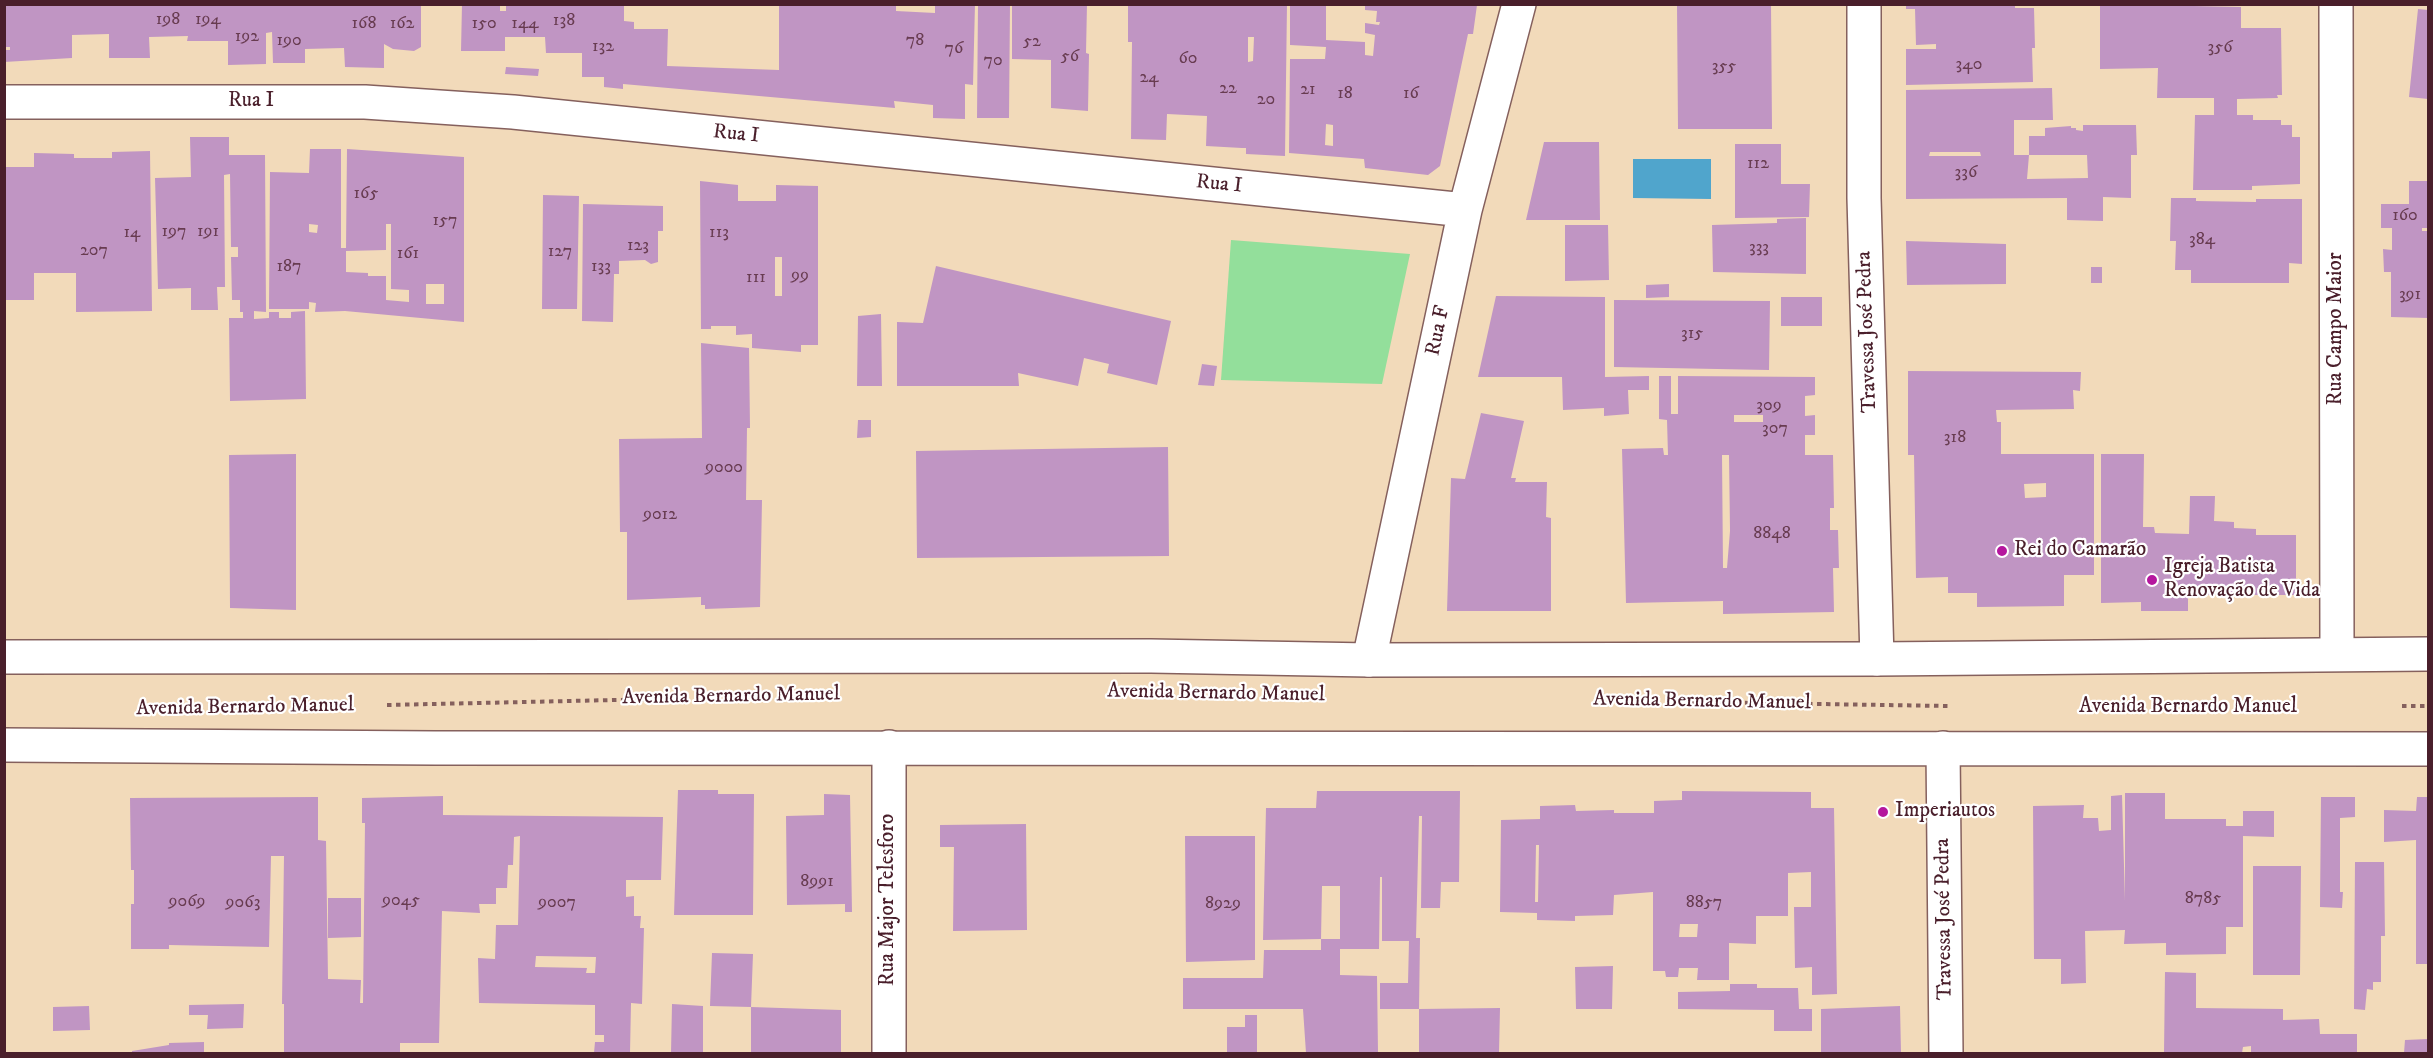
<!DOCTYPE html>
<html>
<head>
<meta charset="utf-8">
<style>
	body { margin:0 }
	#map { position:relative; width:2433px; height:1058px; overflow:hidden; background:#f2daba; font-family:"IM FELL DW Pica",serif }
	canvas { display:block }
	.frame { position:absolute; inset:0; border:6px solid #4a1f2b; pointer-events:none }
</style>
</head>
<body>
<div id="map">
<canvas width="2433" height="1058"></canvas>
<div class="frame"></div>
</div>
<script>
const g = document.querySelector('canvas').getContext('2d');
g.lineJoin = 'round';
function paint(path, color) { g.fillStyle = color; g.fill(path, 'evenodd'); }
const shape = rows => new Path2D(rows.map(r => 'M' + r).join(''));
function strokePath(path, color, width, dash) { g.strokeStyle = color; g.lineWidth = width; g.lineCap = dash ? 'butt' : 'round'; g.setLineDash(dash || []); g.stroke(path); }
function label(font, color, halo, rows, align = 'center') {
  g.font = font + ' "IM FELL DW Pica",serif'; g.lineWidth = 4.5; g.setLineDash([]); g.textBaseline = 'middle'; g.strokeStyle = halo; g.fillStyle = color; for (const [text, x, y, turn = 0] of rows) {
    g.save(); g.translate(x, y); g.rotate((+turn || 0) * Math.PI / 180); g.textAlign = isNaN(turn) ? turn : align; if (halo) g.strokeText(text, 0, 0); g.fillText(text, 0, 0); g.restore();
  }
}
paint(shape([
	[1231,240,1410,254,1382,384,1221,380]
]), '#93df9b');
paint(shape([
	[1633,159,1711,159,1711,199,1633,198]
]), '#50a5cc');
paint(shape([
	[4,4,421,4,421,47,414,51,393,49,384,44,384,68,345,67,344,48,305,49,305,63,273,63,272,32,266,33,266,64,228,65,228,41,187,41,188,36,149,37,150,58,109,58,109,34,72,35,72,58,4,62,4,50,10,50,10,47,4,47],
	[462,4,500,4,500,11,506,11,506,4,624,4,624,21,634,22,634,29,668,29,667,66,779,70,779,4,896,4,896,11,935,13,935,4,975,4,973,85,965,84,965,119,933,118,933,105,894,101,895,108,623,84,623,89,604,87,604,77,582,77,582,53,546,53,545,37,505,37,505,51,461,51],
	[978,4,1010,4,1009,118,977,118],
	[1012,4,1087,4,1086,53,1089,54,1088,111,1051,108,1051,60,1012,59],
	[1128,4,1287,4,1285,156,1246,154,1246,148,1242,148,1206,146,1207,116,1167,114,1166,140,1131,139,1132,42,1128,42],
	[1248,37,1254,37,1253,61,1248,62],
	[1290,4,1326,4,1326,40,1365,42,1365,55,1373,56,1375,35,1365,33,1365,23,1379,25,1380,22,1376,22,1377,11,1365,10,1365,4,1477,5,1473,34,1468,34,1440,166,1428,175,1365,168,1364,159,1289,153,1290,59,1325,59,1326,47,1290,45],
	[1326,124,1333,125,1333,146,1325,145],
	[1677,4,1771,4,1772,129,1678,129],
	[1906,4,2015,4,2015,8,2034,8,2035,48,2032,48,2033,82,1906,85,1906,49,1936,49,1936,44,1916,45,1915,9,1906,9],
	[2100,4,2241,7,2241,28,2281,28,2282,95,2277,95,2278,98,2237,99,2237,115,2253,115,2253,120,2281,120,2281,125,2292,125,2292,137,2300,137,2300,184,2252,186,2252,190,2193,190,2195,115,2214,115,2214,98,2157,98,2158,68,2100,69],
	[2418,9,2428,10,2428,99,2409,97],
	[506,67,539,69,538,76,505,74],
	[2052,88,2053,120,2014,120,2014,155,2029,155,2027,179,2088,178,2087,155,2029,155,2029,136,2045,136,2045,128,2071,126,2071,128,2076,128,2076,130,2083,131,2083,125,2136,125,2137,155,2131,155,2131,198,2103,197,2103,221,2067,220,2067,198,1906,199,1906,90],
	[1930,152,1980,152,1981,156,1929,156],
	[190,137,229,137,229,155,265,155,266,312,254,311,254,319,269,318,269,312,279,312,279,318,291,318,291,312,305,311,306,399,230,401,229,318,243,318,243,312,240,312,240,300,232,300,231,257,238,257,238,247,231,247,230,174,224,175,225,287,217,287,218,310,191,310,191,288,158,289,155,178,191,177],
	[1544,142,1599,142,1600,220,1526,220],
	[1735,144,1781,144,1781,184,1810,184,1809,217,1735,218],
	[310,149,341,149,341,248,346,248,347,149,464,157,464,322,345,311,315,312,316,303,309,302,309,309,269,309,270,172,309,173],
	[309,224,318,225,317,233,309,232],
	[386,224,391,224,391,289,409,290,409,302,386,300,386,276,368,276,368,273,346,272,346,251,386,250],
	[426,284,444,284,444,304,426,304],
	[150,151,152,311,76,312,76,273,34,273,34,300,4,300,4,167,34,167,34,153,74,154,74,158,112,158,112,152],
	[700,181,738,185,738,201,776,201,776,185,818,186,818,345,801,345,801,352,752,348,752,334,736,335,736,326,711,326,711,329,701,329],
	[775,257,782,257,782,296,775,296],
	[2409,181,2428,181,2428,228,2422,228,2422,231,2428,231,2428,318,2391,317,2391,272,2384,272,2383,249,2392,250,2392,228,2381,228,2381,204,2409,204],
	[543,195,579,196,577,309,542,309],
	[2171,198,2196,198,2196,201,2256,202,2256,199,2302,199,2302,264,2289,263,2289,283,2191,283,2191,270,2175,270,2176,241,2170,241],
	[583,204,663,206,663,231,658,231,658,262,651,264,645,260,619,261,619,274,614,274,613,322,582,321],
	[1806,218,1806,274,1713,272,1712,225,1777,223,1777,219],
	[1565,225,1608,225,1609,280,1565,281],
	[1906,241,2006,244,2006,284,1907,285],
	[936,266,1171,321,1157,385,1107,373,1109,364,1084,358,1078,386,1018,373,1019,386,897,386,897,322,923,323],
	[2091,267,2102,267,2102,283,2091,283],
	[1669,284,1669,297,1646,298,1646,285],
	[1496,296,1605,297,1605,377,1649,376,1649,390,1628,390,1629,414,1604,416,1604,408,1563,410,1562,377,1478,377],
	[1781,297,1822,297,1822,326,1781,326],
	[1614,300,1770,301,1769,370,1614,367],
	[881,314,882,386,857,386,858,316],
	[701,343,749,348,750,428,747,428,746,500,762,500,760,607,705,609,705,605,701,605,701,597,627,600,627,532,620,532,619,439,702,438],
	[1202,364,1217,366,1214,386,1198,385],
	[1908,371,2081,372,2080,391,2073,390,2074,409,1996,410,1997,422,2001,422,2001,454,2094,454,2094,575,2064,575,2064,606,1977,607,1977,593,1948,593,1948,577,1916,578,1914,455,1908,455],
	[2046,483,2046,497,2025,498,2024,484],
	[1659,376,1671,376,1671,414,1678,414,1678,376,1815,377,1815,395,1805,396,1805,416,1815,415,1815,435,1805,435,1805,455,1833,455,1834,508,1830,508,1830,530,1838,530,1839,568,1833,568,1834,612,1723,614,1723,601,1626,603,1622,449,1663,448,1664,455,1668,455,1667,420,1659,419],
	[1734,415,1763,415,1763,422,1734,422],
	[1722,455,1729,455,1730,531,1727,568,1723,568],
	[1481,413,1524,421,1511,478,1516,478,1515,482,1547,482,1546,517,1551,518,1551,611,1447,611,1451,478,1465,479],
	[858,420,871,420,871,437,857,438],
	[1168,447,1169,556,917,558,916,451],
	[296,454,296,610,230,608,229,455],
	[2101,454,2144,454,2143,527,2154,527,2155,533,2189,534,2190,496,2215,496,2214,521,2234,522,2234,528,2256,529,2256,535,2296,535,2296,595,2188,595,2188,611,2141,611,2141,602,2101,603],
	[678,790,718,790,718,794,754,794,753,915,674,915],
	[1317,791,1460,791,1459,882,1441,882,1440,908,1421,908,1422,816,1419,816,1416,938,1420,938,1419,1009,1380,1009,1380,983,1408,983,1409,941,1382,941,1382,877,1380,877,1379,949,1340,949,1340,975,1377,976,1378,1053,1306,1053,1303,1009,1183,1009,1183,978,1263,978,1264,950,1321,950,1321,939,1340,939,1340,886,1322,886,1321,939,1263,940,1266,808,1316,808],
	[1682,791,1811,792,1811,808,1834,808,1837,994,1812,995,1812,967,1795,968,1794,907,1811,907,1811,872,1788,873,1788,916,1756,916,1756,944,1729,943,1729,980,1697,980,1698,968,1679,968,1678,977,1666,977,1665,971,1653,971,1653,892,1614,895,1613,915,1575,916,1575,921,1537,920,1537,913,1500,912,1501,820,1540,819,1540,806,1575,805,1576,811,1614,810,1614,813,1654,813,1654,801,1682,800],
	[1536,845,1539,845,1538,902,1535,902],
	[1680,924,1698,924,1697,937,1679,937],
	[2125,793,2165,793,2165,819,2226,819,2226,826,2243,826,2243,811,2274,811,2274,837,2243,836,2243,927,2226,927,2226,954,2166,955,2166,943,2124,944,2125,930,2085,931,2086,983,2061,984,2061,959,2034,959,2033,806,2084,805,2083,818,2098,818,2099,831,2111,830,2111,796,2122,795,2125,901],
	[824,794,850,795,852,912,845,912,845,904,787,905,786,816,824,815],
	[443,796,443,815,663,817,661,880,626,880,626,897,634,896,634,916,641,916,640,928,644,928,642,1004,631,1003,630,1053,594,1053,595,1042,604,1042,604,1035,595,1035,595,1005,479,1003,478,958,495,959,496,925,518,925,520,836,514,837,513,865,508,865,507,888,496,888,496,904,479,904,480,913,442,911,439,1043,400,1043,400,1053,284,1053,284,1004,282,1004,284,856,271,856,269,947,169,945,169,949,131,949,131,904,134,904,134,870,131,870,130,798,318,797,318,840,326,841,328,979,361,980,360,1003,363,1003,365,823,362,823,362,798],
	[536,956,596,957,595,973,586,973,587,968,535,967],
	[2321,797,2355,797,2355,817,2340,818,2340,892,2343,892,2342,908,2320,907],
	[2417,797,2428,797,2428,964,2416,964,2416,840,2384,842,2384,810,2416,811],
	[1026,824,1027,930,953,931,954,847,940,847,940,825],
	[1185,836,1255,836,1255,960,1186,962],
	[2355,862,2384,862,2385,936,2381,936,2381,982,2373,982,2373,990,2367,989,2365,1010,2354,1009],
	[2253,866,2301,866,2300,975,2253,975],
	[328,898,361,898,361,937,328,938],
	[712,953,753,954,751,1007,841,1010,841,1053,751,1053,751,1007,710,1006],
	[1613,966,1612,1009,1576,1009,1575,967],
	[2165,972,2196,973,2196,1008,2283,1009,2283,1020,2319,1019,2320,1034,2357,1034,2357,1053,2251,1053,2251,1046,2243,1047,2242,1053,2164,1053],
	[1730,984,1757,984,1757,988,1798,988,1799,1009,1812,1009,1812,1031,1774,1031,1774,1010,1678,1009,1678,992,1730,991],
	[244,1004,243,1028,207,1029,208,1015,189,1015,189,1005],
	[672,1004,703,1006,703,1053,671,1053],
	[89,1006,90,1030,53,1031,53,1007],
	[1900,1006,1901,1053,1821,1053,1821,1009],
	[1500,1008,1499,1053,1419,1053,1419,1009],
	[1245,1015,1257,1015,1257,1053,1227,1053,1227,1027,1245,1027],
	[2428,1039,2428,1053,2404,1053,2405,1040],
	[204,1042,204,1053,132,1053,132,1051,169,1045,169,1043]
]), '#c095c3');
const minor = shape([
	[1864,4,1864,198,1877,659],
	[2336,4,2337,654],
	[4,102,365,102,513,112,1465,210],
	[1369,660,1465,210,1519,4],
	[889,747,889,1054],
	[1943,748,1946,1054]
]);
const major = shape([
	[4,657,1151,656,1369,660,1877,659,2428,654],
	[4,745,435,748,2428,749]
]);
strokePath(minor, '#85605d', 36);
strokePath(major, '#85605d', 36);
strokePath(shape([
	[1691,702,1948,706],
	[387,705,661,699],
	[2402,706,2428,706]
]), '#85605d', 4, [4.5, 4.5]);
strokePath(minor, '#fff', 33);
strokePath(major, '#fff', 33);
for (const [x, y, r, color] of [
	[2002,551,6,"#b5179e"],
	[2152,580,6,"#b5179e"],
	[1883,812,6,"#b5179e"]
]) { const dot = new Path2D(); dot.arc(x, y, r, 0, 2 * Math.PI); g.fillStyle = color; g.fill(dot); strokePath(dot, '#fff', 2); }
label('18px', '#683c51', null, [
	["198",168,20],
	["194",208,20],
	["138",564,21],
	["168",364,24],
	["162",402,24],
	["150",484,24],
	["144",525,24],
	["192",247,37],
	["190",289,41],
	["78",915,41],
	["52",1032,42],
	["132",603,47],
	["356",2220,48],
	["76",954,49],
	["56",1070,57],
	["60",1188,59],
	["70",993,61],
	["340",1969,65],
	["355",1724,67],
	["24",1149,78],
	["22",1228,89],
	["21",1308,90],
	["18",1345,94],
	["16",1411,94],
	["20",1266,100],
	["112",1758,164],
	["336",1966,173],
	["165",366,194],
	["160",2405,216],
	["157",445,221],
	["197",174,232],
	["191",208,232],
	["14",132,233],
	["113",719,233],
	["384",2202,240],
	["123",638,246],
	["333",1759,248],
	["207",94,251],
	["127",560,252],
	["161",408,254],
	["187",289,267],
	["133",601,267],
	["99",800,276],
	["111",756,278],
	["391",2410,295],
	["315",1692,334],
	["309",1769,406],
	["307",1775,429],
	["318",1955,438],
	["9000",724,468],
	["9012",660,515],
	["8848",1772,534],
	["8991",817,882],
	["8785",2203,899],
	["9045",401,901],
	["9069",187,902],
	["9063",243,903],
	["9007",557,903],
	["8857",1704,903],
	["8929",1223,904]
]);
label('21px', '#4a1f2b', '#fff', [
	["Rua I",251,102],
	["Rua I",736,135,6],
	["Rua I",1219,185,6],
	["Rua Campo Maior",2337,329,-90],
	["Rua F",1439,331,-78],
	["Travessa José Pedra",1868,332,-92],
	["Avenida Bernardo Manuel",1216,694,1],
	["Avenida Bernardo Manuel",731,697,-1],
	["Avenida Bernardo Manuel",1702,702,1],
	["Avenida Bernardo Manuel",245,708,-1],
	["Avenida Bernardo Manuel",2188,708],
	["Rua Major Telesforo",889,900,-90],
	["Travessa José Pedra",1945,919,-91]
]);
label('21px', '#4a1f2b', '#fff', [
	["Rei do Camarão",2014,551],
	["Igreja Batista",2164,568],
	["Renovação de Vida",2164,592],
	["Imperiautos",1895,812]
], 'left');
</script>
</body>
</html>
